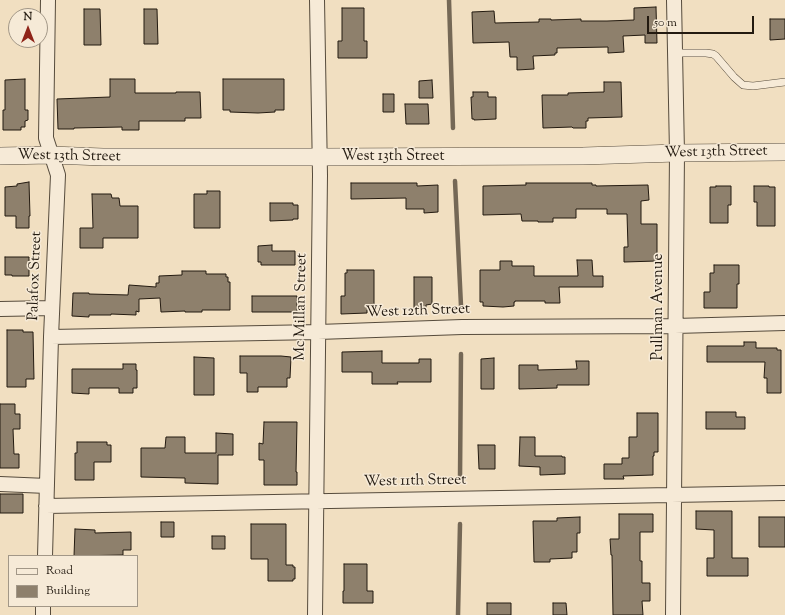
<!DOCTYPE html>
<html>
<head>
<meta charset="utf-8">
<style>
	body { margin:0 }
	#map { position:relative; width:785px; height:615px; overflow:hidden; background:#f1dfc1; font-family:"Sorts Mill Goudy",serif }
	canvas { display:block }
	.legend { position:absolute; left:8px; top:555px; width:130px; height:52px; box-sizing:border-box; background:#f6ead7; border:1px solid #a29787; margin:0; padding:5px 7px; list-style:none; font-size:12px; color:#231a10 }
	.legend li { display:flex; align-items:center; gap:8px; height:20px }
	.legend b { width:20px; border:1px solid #a29787 }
	.north { position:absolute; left:8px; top:8px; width:40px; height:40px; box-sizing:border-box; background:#f6ead7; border:1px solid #a29787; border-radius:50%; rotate:0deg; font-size:11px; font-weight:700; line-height:16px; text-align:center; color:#231a10 }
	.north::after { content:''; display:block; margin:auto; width:14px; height:18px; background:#8f2418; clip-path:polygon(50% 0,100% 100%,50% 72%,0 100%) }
	.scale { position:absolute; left:647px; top:16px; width:107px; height:18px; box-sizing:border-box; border:2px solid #231a10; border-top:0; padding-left:5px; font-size:12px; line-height:14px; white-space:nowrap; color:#231a10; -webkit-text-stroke:3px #f6ead7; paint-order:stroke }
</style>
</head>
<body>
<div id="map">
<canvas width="785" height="615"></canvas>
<ul class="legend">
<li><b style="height:5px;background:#f6ead7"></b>Road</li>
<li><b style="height:11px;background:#8e806c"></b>Building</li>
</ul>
<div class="north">N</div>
<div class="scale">50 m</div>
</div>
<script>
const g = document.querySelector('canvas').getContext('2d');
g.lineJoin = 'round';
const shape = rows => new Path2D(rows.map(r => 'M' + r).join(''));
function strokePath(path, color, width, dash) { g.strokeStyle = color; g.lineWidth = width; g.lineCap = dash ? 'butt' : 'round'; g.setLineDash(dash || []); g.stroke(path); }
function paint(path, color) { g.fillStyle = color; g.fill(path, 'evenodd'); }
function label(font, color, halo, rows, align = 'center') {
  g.font = font + ' "Sorts Mill Goudy",serif'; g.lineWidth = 3; g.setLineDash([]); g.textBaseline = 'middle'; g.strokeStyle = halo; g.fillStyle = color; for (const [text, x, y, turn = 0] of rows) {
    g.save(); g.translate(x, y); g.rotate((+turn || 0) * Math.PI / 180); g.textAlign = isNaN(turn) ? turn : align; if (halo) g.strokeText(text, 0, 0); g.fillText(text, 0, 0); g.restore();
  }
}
strokePath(shape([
	[449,0,453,128],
	[455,181,461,306],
	[460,479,461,354],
	[458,615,460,524]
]), '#756856', 4.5);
const building = shape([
	[656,7,657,43,645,43,645,35,623,36,624,52,608,53,608,47,557,48,557,53,555,53,555,55,533,56,534,69,517,70,517,57,510,57,509,42,473,43,472,12,494,11,495,23,539,22,539,19,551,19,551,20,581,19,581,21,607,21,634,20,634,8,656,7],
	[342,8,364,8,364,41,367,41,367,58,338,58,338,41,342,41,342,8],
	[84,9,100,9,101,45,84,45,84,9],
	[144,9,157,9,158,44,144,44,144,9],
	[770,19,785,19,785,39,770,40,770,19],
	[25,79,25,110,28,110,28,120,25,121,25,127,21,127,21,130,3,130,3,110,5,110,5,80,25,79],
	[110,79,135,79,135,93,176,93,176,92,200,92,201,118,185,118,185,121,139,121,139,130,122,130,122,127,74,128,74,129,58,129,57,99,110,97,110,79],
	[223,79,284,79,284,110,275,110,275,112,258,113,230,112,230,110,223,110,223,79],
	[432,80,433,98,419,98,419,81,432,80],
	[604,82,621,82,622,117,588,118,588,121,586,121,586,128,573,128,572,127,543,128,542,95,568,95,568,93,604,92,604,82],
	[473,92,488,92,488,97,496,97,496,119,474,120,474,119,472,119,471,97,473,97,473,92],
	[383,94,394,94,394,112,383,112,383,94],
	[405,104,428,104,429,124,406,124,405,104],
	[29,182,30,216,29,216,29,228,16,228,16,216,5,216,5,187,17,186,17,184,29,182],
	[351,183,417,183,417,186,438,185,438,212,424,213,424,209,406,209,406,198,351,199,351,183],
	[526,183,592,183,592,185,596,185,596,186,648,185,649,200,641,201,641,224,657,224,657,261,624,262,624,247,628,247,627,214,607,214,607,209,576,209,576,218,553,218,553,222,538,222,538,221,522,221,521,214,483,215,483,186,526,185,526,183],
	[716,186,731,186,731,205,728,205,728,223,710,223,710,187,716,187,716,186],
	[754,186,769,186,769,187,775,187,775,226,757,226,757,202,754,202,754,186],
	[207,191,220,191,220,228,194,228,194,194,207,194,207,191],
	[92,194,111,194,112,198,119,198,120,206,138,206,138,238,103,238,103,248,80,248,80,228,93,228,92,194],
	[270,203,293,203,293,205,298,205,298,219,293,219,293,220,270,221,270,203],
	[272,245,272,251,295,251,295,265,261,265,261,262,258,262,258,246,272,245],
	[5,257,29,257,29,276,12,276,12,275,5,275,5,257],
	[577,260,592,260,593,276,603,276,603,287,559,287,560,303,545,303,545,301,515,301,515,302,514,302,514,306,503,307,483,306,483,302,480,302,480,270,500,270,500,261,512,261,512,266,534,266,534,276,578,276,577,260],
	[714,265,739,265,739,284,737,284,737,308,704,308,704,292,710,292,710,273,714,273,714,265],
	[347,270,374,270,374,309,367,310,367,313,341,314,341,296,345,296,345,273,347,273,347,270],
	[182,271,206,271,206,274,226,274,226,277,228,277,228,282,230,282,230,310,202,310,202,312,185,312,185,311,161,312,160,298,139,299,139,312,136,311,136,315,111,314,111,315,89,315,89,317,72,316,73,293,89,293,89,294,128,295,129,285,156,287,156,283,159,283,159,276,182,275,182,271],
	[414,277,432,277,432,304,426,305,426,309,414,309,414,277],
	[252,296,297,296,297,312,252,312,252,296],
	[7,330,23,330,23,332,33,332,34,379,26,379,26,387,7,387,7,330],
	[744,342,756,342,756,348,777,348,777,350,781,350,781,393,767,393,767,378,764,378,765,362,707,362,707,346,744,346,744,342],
	[382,351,382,363,419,363,419,359,431,359,431,382,397,382,398,384,372,384,372,372,342,372,342,352,382,351],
	[240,356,281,356,291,357,290,378,287,378,287,387,258,387,258,392,247,392,247,373,240,373,240,356],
	[194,357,214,358,214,395,194,395,194,357],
	[494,358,494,389,481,389,481,359,494,358],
	[576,361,589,361,589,385,557,385,557,388,519,389,519,365,538,365,538,370,577,369,576,361],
	[123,364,136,364,136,370,137,370,137,388,133,388,133,393,119,393,119,388,89,388,89,394,72,393,72,369,123,369,123,364],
	[0,404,15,404,15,414,20,414,20,429,13,429,14,454,19,454,19,468,0,468,0,404],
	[706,412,736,412,736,417,745,417,745,429,706,429,706,412],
	[637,413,658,413,658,452,654,452,654,456,653,456,653,475,623,476,624,479,604,479,604,464,622,464,622,458,629,458,629,437,637,437,637,413],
	[264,422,297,422,296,472,297,472,297,485,264,485,264,460,259,460,259,443,263,444,264,422],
	[216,433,233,434,233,455,218,455,218,484,185,483,185,478,141,477,141,448,165,448,166,437,185,437,185,453,216,453,216,433],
	[520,437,535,437,535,456,562,456,562,457,565,457,565,474,540,475,540,467,519,466,520,437],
	[77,442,107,442,107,445,111,445,111,462,94,462,94,480,75,480,75,453,77,453,77,442],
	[478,445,495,445,495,469,479,469,478,445],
	[0,494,23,494,23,513,0,513,0,494],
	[696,511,732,511,732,558,748,558,748,576,707,576,707,558,714,558,714,530,696,529,696,511],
	[619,514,653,514,653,532,640,532,640,561,642,561,642,583,650,583,650,601,642,601,643,615,613,615,612,555,611,555,610,539,619,539,619,514],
	[580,517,580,533,577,533,577,552,572,552,572,558,550,559,550,562,534,562,533,521,557,521,557,518,580,517],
	[759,517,785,517,785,547,759,547,759,517],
	[161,522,174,522,174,537,161,537,161,522],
	[251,524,286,524,286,565,293,565,293,567,295,567,295,579,293,579,293,581,268,581,268,559,251,559,251,524],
	[75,529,95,530,95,533,131,532,131,550,123,550,123,555,74,556,75,529],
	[212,536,225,536,225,549,212,549,212,536],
	[344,564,367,564,367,591,373,591,373,603,343,603,343,591,344,591,344,564],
	[487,603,511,603,511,615,487,615,487,603],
	[553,603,566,603,567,615,553,615,553,603]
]);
paint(building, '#8e806c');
strokePath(building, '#231a10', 1);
const service = shape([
	[675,53,706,53,713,54,716,56,734,77,743,85,753,86,785,82]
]);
const minor = shape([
	[0,309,52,308],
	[51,337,318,332,462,327,675,326,785,323],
	[0,484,47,486],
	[46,506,785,493],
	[45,556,51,337,58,175,46,138,48,0],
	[43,615,43,606],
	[315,615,320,175,317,0],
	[673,615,677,153,674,0]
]);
const tertiary = shape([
	[0,156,51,155,103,157,320,157,583,156,677,153,785,152]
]);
strokePath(service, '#564b3c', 8);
strokePath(minor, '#564b3c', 16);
strokePath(tertiary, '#564b3c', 18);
strokePath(service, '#f6ead7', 7);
strokePath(minor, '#f6ead7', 14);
strokePath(tertiary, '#f6ead7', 17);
label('15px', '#231a10', '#f6ead7', [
	["West 13th Street",716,153,-1],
	["West 13th Street",69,157,1],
	["West 13th Street",393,157],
	["Palafox Street",36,276,-88],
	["Mc Millan Street",302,307,-89],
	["Pullman Avenue",659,307,-90],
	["West 12th Street",418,312,-2],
	["West 11th Street",415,482,-1]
]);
</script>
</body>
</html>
